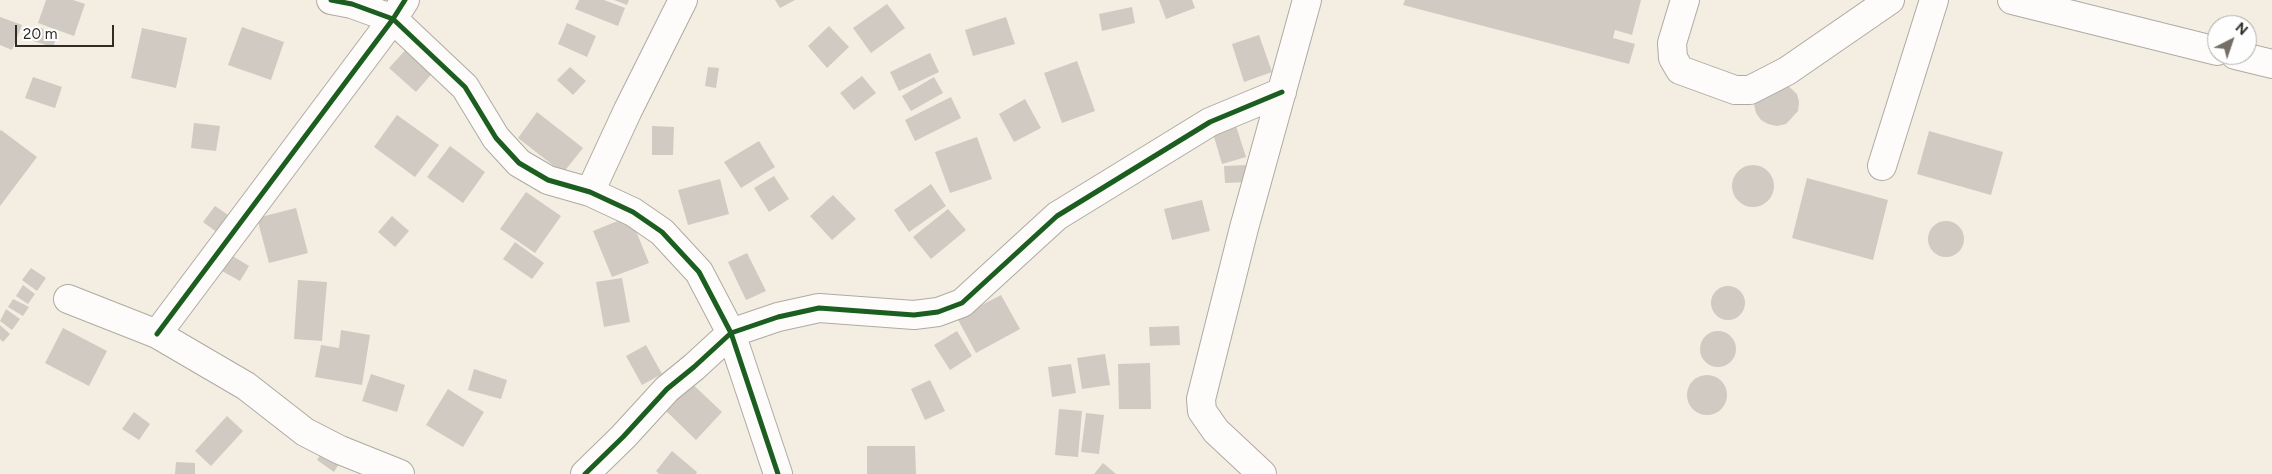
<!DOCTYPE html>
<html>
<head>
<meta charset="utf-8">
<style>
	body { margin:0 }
	#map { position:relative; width:2272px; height:474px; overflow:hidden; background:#f3ede2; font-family:Figtree,sans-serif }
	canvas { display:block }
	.north { position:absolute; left:2207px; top:15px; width:50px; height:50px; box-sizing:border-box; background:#fefefe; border:1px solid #acaaa6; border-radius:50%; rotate:41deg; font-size:14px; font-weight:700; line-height:20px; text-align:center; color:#302b23 }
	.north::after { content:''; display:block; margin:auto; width:18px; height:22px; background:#746f66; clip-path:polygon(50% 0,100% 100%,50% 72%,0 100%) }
	.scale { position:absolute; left:15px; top:25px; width:99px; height:22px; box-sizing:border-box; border:2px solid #302b23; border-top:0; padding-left:6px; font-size:15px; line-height:18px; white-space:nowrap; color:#302b23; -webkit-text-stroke:4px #fefefe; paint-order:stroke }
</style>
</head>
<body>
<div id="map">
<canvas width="2272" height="474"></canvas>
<div class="north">N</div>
<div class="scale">20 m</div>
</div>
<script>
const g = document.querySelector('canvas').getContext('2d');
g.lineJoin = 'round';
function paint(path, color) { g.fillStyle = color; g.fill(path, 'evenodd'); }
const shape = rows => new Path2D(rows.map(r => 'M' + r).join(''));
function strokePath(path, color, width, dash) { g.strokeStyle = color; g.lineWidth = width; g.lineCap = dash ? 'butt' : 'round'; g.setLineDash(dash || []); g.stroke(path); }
paint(shape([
	[46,0,73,0,85,4,74,36,38,23],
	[579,0,604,0,625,8,618,26,575,9],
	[614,0,629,0,627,5],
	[775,0,795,0,780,8],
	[1159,0,1192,0,1195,8,1166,19],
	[1405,0,1641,0,1632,35,1615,30,1613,38,1635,44,1629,64,1403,5],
	[887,4,905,28,871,53,853,28],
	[1132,7,1135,23,1102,31,1099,14],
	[0,17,22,25,12,50,0,45],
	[1006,17,1015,44,973,56,965,30],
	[567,23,596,36,587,57,558,44],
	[829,26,849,47,827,68,808,46],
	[37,27,58,33,53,47,33,41],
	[242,27,284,42,271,80,228,65],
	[142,28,187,38,176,88,131,78],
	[1259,35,1272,72,1244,82,1232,44],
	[410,45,436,69,416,92,389,68],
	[930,53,939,72,899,91,890,72],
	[1077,61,1095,111,1062,123,1044,73],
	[570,67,586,81,573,95,557,80],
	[708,67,719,68,716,88,705,86],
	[862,76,876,93,854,110,840,93],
	[33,77,62,87,55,108,25,98],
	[934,77,943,93,911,111,902,96],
	[1784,82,1797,94,1799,102,1798,111,1786,124,1777,126,1768,124,1761,120,1756,113,1754,104,1755,95],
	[951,97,961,118,915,141,905,120],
	[1025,99,1041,128,1014,142,999,114],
	[537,112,583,148,563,173,518,138],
	[397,115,439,145,415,177,374,147],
	[194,123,220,126,216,151,191,148],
	[1235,123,1246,157,1222,164,1212,130],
	[652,126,674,127,673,155,652,155],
	[1,130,37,157,0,206,0,131],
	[1929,131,2003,152,1991,195,1917,174],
	[977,137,992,179,950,193,935,152],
	[759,141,775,167,741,188,724,162],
	[450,146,485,172,463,203,427,177],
	'1732 186a21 21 0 1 1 42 0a21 21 0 1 1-42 0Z',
	[1247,165,1248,182,1225,183,1224,166],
	[774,176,789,199,769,212,754,188],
	[1807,178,1888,200,1873,260,1792,238],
	[720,179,729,214,688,225,678,190],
	[931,184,946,206,909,232,894,210],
	[526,192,561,216,535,253,500,229],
	[833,195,856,219,832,240,810,216],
	[1202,200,1210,231,1172,240,1164,209],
	[215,206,234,219,222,236,203,222],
	[296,208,308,253,269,263,257,218],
	[948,209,966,230,931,259,913,237],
	[392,216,409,231,395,247,378,232],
	[630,216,649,263,612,277,593,231],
	'1928 239a18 18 0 1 1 36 0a18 18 0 1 1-36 0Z',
	[515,242,544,263,532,279,503,259],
	[747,253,766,291,746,300,728,262],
	[231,255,249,266,240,281,222,271],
	[31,268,46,278,37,291,22,280],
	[622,278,630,322,604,327,596,282],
	[298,280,327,282,322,341,294,339],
	[23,285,35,294,28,304,16,296],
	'1711 303a17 17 0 1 1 34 0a17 17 0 1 1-34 0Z',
	[1001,295,1020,329,976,353,957,318],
	[13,299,29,307,23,316,8,307],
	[6,309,20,319,12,330,0,321],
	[0,325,10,334,3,342,0,339],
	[1179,326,1180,345,1150,346,1149,327],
	[63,328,107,351,89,386,45,363],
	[341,330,370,335,362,385,315,377,321,345,339,348],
	'1700 349a18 18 0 1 1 36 0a18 18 0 1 1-36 0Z',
	[957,331,972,356,950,370,934,345],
	[646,345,662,374,642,385,626,356],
	[1105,354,1110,385,1082,389,1077,358],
	[1150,363,1151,409,1119,409,1118,364],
	[1071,364,1076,393,1052,397,1048,367],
	[474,369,507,380,501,399,468,390],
	[371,374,405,385,397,412,362,401],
	'1687 395a20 20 0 1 1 40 0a20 20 0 1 1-40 0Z',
	[686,378,722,412,696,440,660,405],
	[930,380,945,411,925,420,911,389],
	[448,389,484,412,463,447,426,425],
	[1059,409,1082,411,1078,457,1055,455],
	[134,412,150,424,139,440,122,429],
	[1086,413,1104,415,1099,454,1081,452],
	[227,416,243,431,211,466,195,451],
	[326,446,343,457,334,472,317,460],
	[867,446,915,446,916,474,867,474],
	[672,451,697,472,696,474,659,474,656,471],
	[176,462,195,463,195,474,175,474],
	[1103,463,1116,474,1094,474]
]), '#d0cac2');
const minor = shape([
	[331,0,352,4,393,19,465,87,496,138,519,163,548,180,590,192,633,212,662,232,699,272,731,333,778,474],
	[1685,0,1672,43,1673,58,1680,70,1735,90,1750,90,1787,71,1890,0],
	[2012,0,2217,51],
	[2235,55,2272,64],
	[1882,166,1934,0],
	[590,192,628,110,683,0],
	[68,299,157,334,246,386,305,432,340,450,400,474],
	[157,334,393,19,405,0],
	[585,474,623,437,667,389,694,367,731,333,778,317,819,308,914,315,938,312,962,303,1057,216,1210,122,1282,92],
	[1262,474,1216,431,1202,411,1201,399,1244,228,1307,0]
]);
strokePath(minor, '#afaaa2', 30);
strokePath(minor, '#fdfcfb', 28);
strokePath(shape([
	[331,0,352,4,393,19,465,87,496,138,519,163,548,180,590,192,633,212,662,232,699,272,731,333,778,474],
	[157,334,393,19,405,0],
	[585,474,623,437,667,389,694,367,731,333,778,317,819,308,914,315,938,312,962,303,1057,216,1210,122,1282,92]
]), '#1b5e20', 5);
</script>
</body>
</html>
